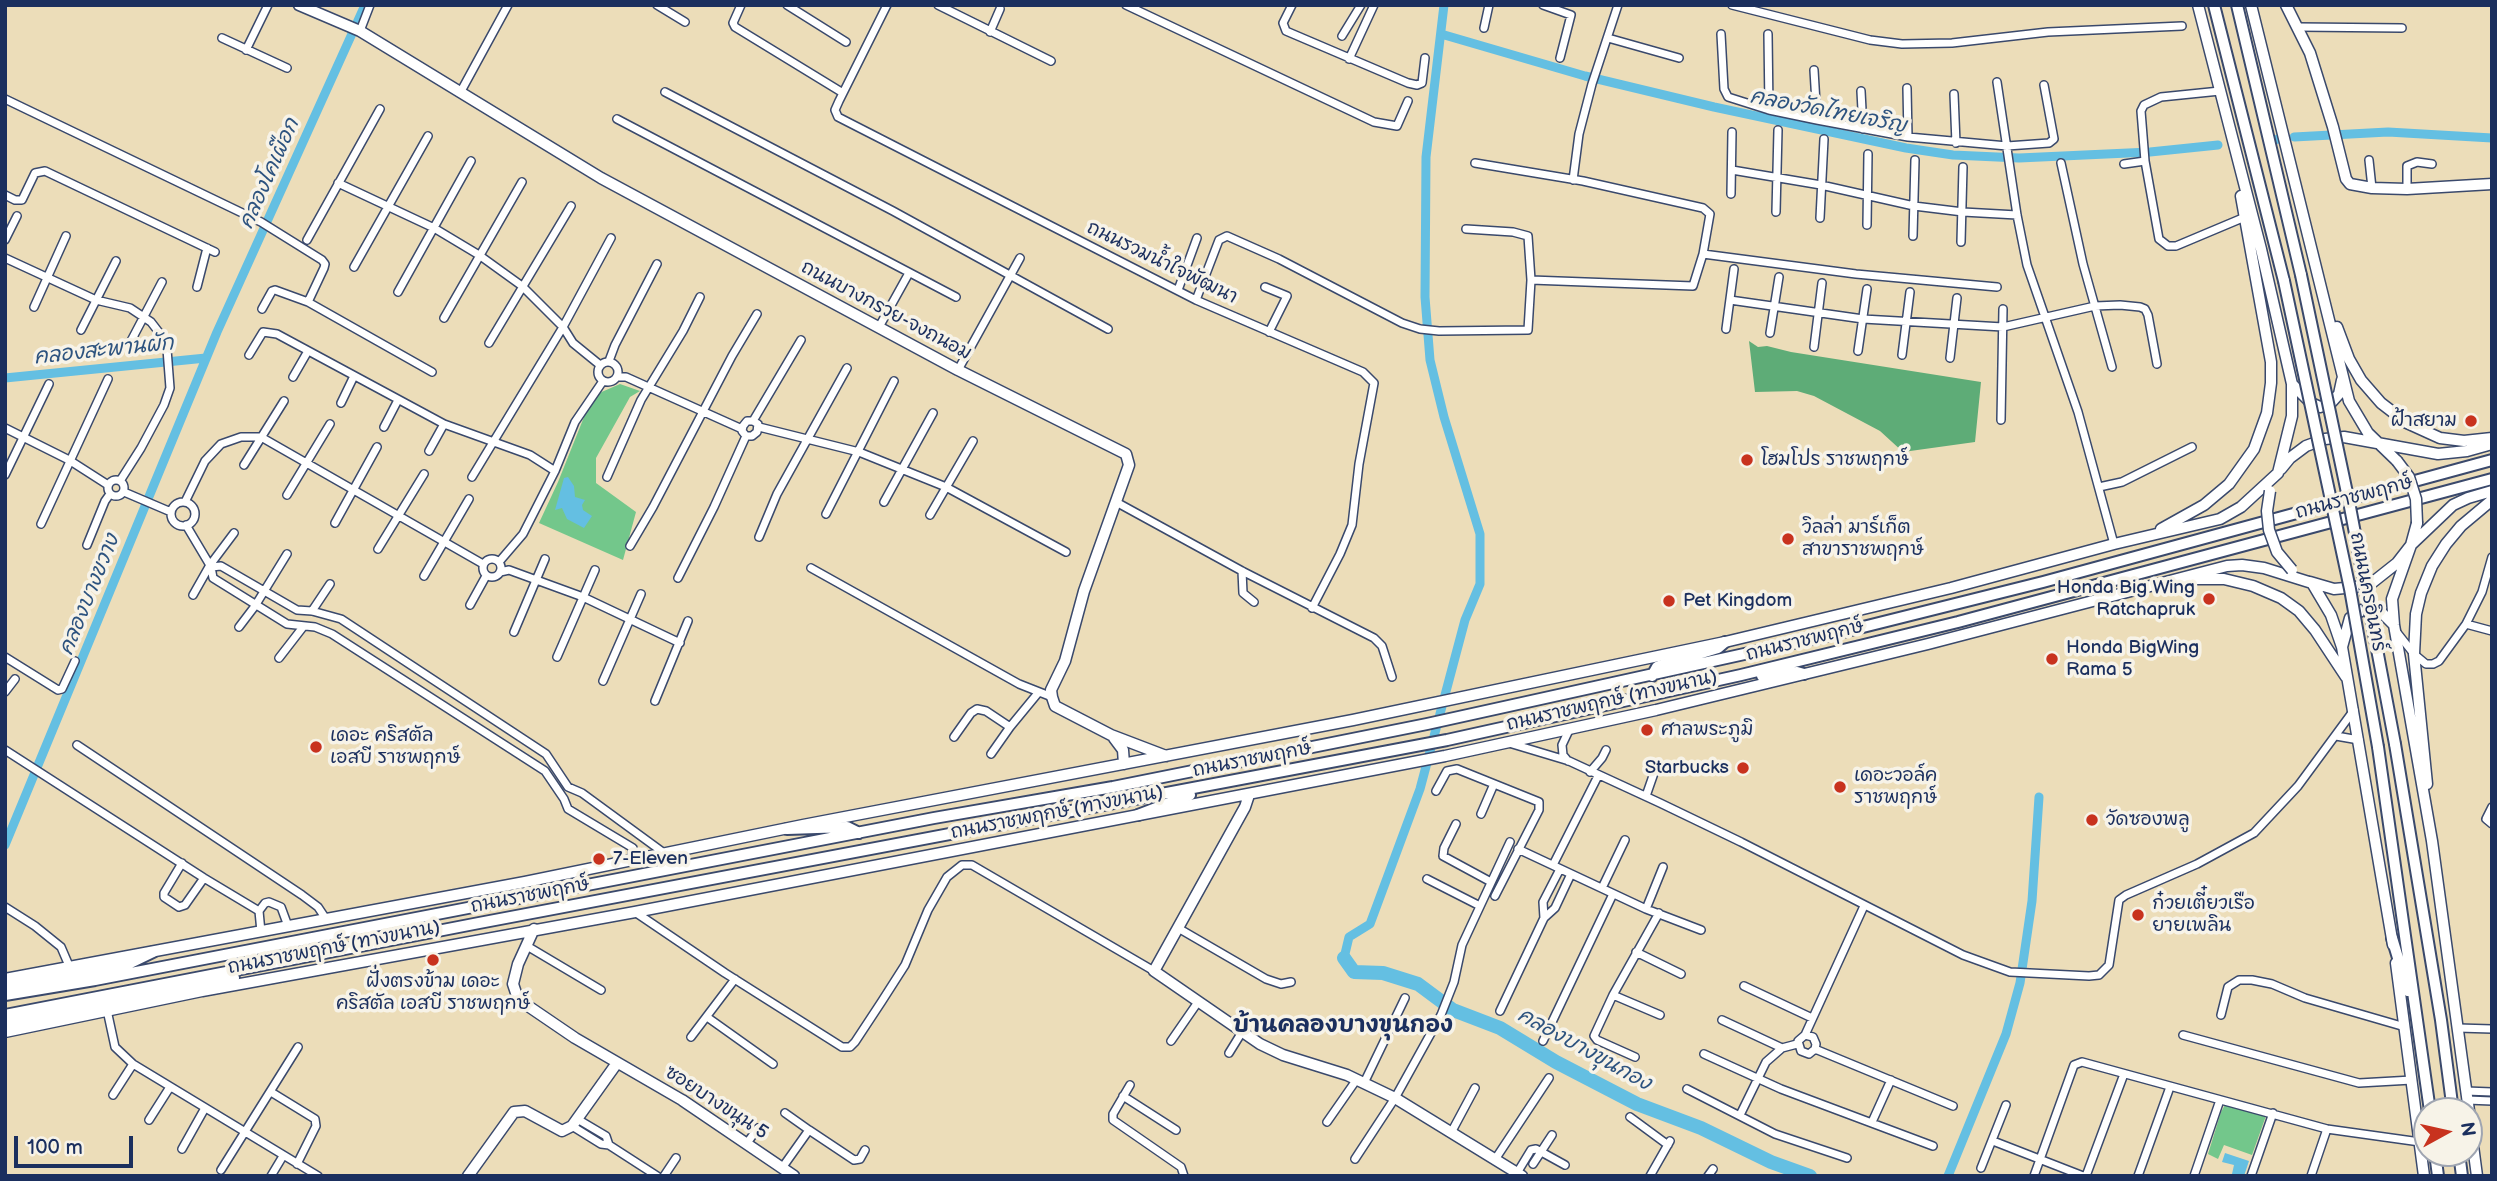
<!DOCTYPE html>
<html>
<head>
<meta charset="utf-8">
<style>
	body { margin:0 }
	#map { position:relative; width:2497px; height:1181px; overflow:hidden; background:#ecddb9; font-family:"Balsamiq Sans",sans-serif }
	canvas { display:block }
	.frame { position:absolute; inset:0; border:7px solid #1b2f5e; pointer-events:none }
	.north { position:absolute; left:2413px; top:1097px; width:70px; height:70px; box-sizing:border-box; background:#f7f3e8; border:2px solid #9fa5b1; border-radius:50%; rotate:82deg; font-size:19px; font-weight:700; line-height:28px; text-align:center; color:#1b2f5e }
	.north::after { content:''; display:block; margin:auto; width:24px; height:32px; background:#c8321e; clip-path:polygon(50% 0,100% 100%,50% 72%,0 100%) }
	.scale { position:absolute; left:14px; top:1136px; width:119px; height:32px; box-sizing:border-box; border:4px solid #1b2f5e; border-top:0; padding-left:9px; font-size:21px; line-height:24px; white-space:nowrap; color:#1b2f5e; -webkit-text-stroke:5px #f7f3e8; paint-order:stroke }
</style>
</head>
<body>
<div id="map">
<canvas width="2497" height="1181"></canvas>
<div class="frame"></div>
<div class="north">N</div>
<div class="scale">100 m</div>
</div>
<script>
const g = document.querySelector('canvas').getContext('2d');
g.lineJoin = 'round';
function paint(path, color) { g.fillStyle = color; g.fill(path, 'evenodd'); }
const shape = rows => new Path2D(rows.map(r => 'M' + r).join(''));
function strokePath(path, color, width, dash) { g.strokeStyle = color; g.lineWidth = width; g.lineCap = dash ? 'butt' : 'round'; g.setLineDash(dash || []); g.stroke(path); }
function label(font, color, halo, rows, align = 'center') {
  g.font = font + ' "Balsamiq Sans","Playpen Sans Thai",sans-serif'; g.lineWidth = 7; g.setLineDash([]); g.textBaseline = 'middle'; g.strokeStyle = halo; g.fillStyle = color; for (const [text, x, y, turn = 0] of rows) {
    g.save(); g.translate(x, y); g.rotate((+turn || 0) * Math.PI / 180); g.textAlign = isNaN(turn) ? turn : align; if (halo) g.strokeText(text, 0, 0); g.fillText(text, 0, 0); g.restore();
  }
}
paint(shape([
	[620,384,640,391,630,397,596,458,596,483,636,512,623,560,539,523,558,482,588,407,597,394],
	[2226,1103,2267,1113,2252,1155,2224,1145,2218,1159,2208,1154,2221,1112]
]), '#73c78b');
paint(shape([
	[1749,341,1758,347,1767,346,1791,352,1981,382,1975,442,1903,452,1880,431,1814,396,1797,391,1755,392]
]), '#5eac77');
paint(shape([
	[568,477,574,486,575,497,585,500,582,505,583,510,592,516,584,528,567,519,562,508,555,510,564,478],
	[2225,1153,2249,1161,2244,1176,2232,1174,2234,1165,2222,1162]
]), '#64bfe2');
strokePath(shape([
	[1441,34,1585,76,1714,107,1906,148,1953,155,2019,158,2150,152,2218,145],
	[2294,137,2388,132,2492,138],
	[2275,140,2278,139],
	[5,378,206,358],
	[5,845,217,332,365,5],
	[1344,958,1349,937,1370,924,1420,789,1465,620,1480,584,1480,534,1444,417,1430,360,1425,297,1426,157,1444,5],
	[1948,1176,2006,1034,2020,983,2032,901,2039,797]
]), '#64bfe2', 9);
strokePath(shape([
	[1344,958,1354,972,1383,973,1418,984,1453,1010,1500,1028,1556,1062,1637,1104,1701,1128,1771,1162,1810,1176]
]), '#64bfe2', 14);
const street = shape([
	[657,5,685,22],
	[741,5,733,23,735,27,843,93],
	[787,5,846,42],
	[887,5,839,101,835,110,838,117,1196,300,1363,372,1374,383,1359,464,1352,525,1340,554,1312,608],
	[938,5,1051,61],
	[1126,5,1374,122,1397,126,1408,101],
	[1292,5,1283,23,1286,31,1408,83,1417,85,1422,83,1425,58],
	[1543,5,1571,15,1560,58],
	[1732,5,1870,40,1902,44,1952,43,2048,32,2182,26],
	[2298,27,2402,28],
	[1484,28,1489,5],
	[360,31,370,5],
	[990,32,1000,9],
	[1721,34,1724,89,1728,97,1769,110,1817,120,1908,137,2007,146,2049,143,2054,139,2044,85],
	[1768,34,1769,110],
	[1342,36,1361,5],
	[222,38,287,68],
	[1608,38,1679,58],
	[246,50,268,5],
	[1349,59,1374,5],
	[1814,70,1817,120],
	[1997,82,2017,215,2027,265,2078,412,2114,544],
	[1907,88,1908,137],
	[1861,91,1863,129],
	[665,92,893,211,1108,329],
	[460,93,508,5],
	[1954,94,1956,143],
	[5,99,261,222,322,260,325,264,324,268,308,302,432,372],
	[617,119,956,297],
	[2369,160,2372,188],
	[2145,161,2141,111,2144,105,2161,97,2220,91],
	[1475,163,1583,181,1703,208,1710,214,1703,254,1693,286,1531,280],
	[2061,163,2083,264,2112,367],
	[2124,164,2145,161,2159,239,2168,246,2176,246,2245,217],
	[1732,170,1821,185,1914,206,1963,212,2017,215],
	[1573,180,1579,134,1592,84,1618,5],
	[338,183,434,228,479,255,522,286,563,327,573,343,600,365],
	[2407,189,2407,166,2417,162,2432,164],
	[1731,194,1732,132],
	[5,195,15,200,22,200,35,173,45,171,215,252],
	[1776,212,1778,130],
	[1820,218,1824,139],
	[1867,225,1868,154],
	[1913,236,1915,160],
	[5,240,17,216],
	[307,240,380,109],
	[1961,242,1963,167],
	[1703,254,1856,274,1997,287],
	[5,258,96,300,130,308,151,322,161,335,167,349,170,388,164,405,141,448,120,481],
	[354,267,428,136],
	[197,287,207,248],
	[1265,287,1287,296,1269,332],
	[1178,290,1197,238],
	[398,292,471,161],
	[1196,300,1219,240,1227,236,1279,259,1402,323,1420,329,1439,331,1528,330,1531,280,1528,236,1513,232,1466,229],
	[1730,300,1863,319,2003,327,2095,306,2120,305,2140,307,2145,309,2148,315,2157,364],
	[34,307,66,236],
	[262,309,272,291,275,290,308,302],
	[444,318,522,182],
	[879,327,909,273],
	[1726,329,1734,269],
	[81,330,116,261],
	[1770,333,1779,277],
	[131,341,162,282],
	[489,343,571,206],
	[1814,347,1822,283],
	[1858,351,1867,289],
	[249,355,263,332,277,334,444,424,530,455,555,471],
	[1902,355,1910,292],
	[1950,358,1957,298],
	[609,361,615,345,657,264],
	'598 372a10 10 0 1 1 20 0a10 10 0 1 1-20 0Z',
	[958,370,1020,258],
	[293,377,308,351],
	[617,377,626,377,742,429],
	[341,403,354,376],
	[2001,420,2003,309],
	[753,421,801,340],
	[384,427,398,400],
	[759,427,859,452,946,487,1066,552],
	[5,428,69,460,108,485],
	[429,451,444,424],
	[244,465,284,401],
	[5,475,49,384],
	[472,477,563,327,611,238],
	[607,477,641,400,683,331,700,297],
	'108 488a8 8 0 1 1 16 0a8 8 0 1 1-16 0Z',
	[2099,487,2122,482,2192,447],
	[124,492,171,512],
	[287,495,330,424],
	[185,502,205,461,221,444,241,437,261,437,483,564],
	[884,502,933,413],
	[1116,502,1242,571,1374,638,1382,646,1392,677],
	'171 514a12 12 0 1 1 24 0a12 12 0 1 1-24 0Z',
	[826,514,894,381],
	[930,515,973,441],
	[335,523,377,447],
	[41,524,108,379],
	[186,525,211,567,213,578,287,624,315,627,332,634,545,771,564,799,568,809,633,848,632,859],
	[759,537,777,494,847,368],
	[87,545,105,501,110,494],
	[630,546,653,507,732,356,757,314],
	[378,549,424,474],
	'483 568a9 9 0 1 1 18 0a9 9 0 1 1-18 0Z',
	[499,562,523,534,555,471,575,422,603,381],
	[211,567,221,566,297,610,312,611,341,619,546,754,568,787,582,793,664,853],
	[811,568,1019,684,1052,697],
	[1242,571,1243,593,1254,602],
	[500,572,509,570,583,597,680,643],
	[424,576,469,499],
	[678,578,714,507,746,436,742,431,743,426,747,421,753,421,758,424,757,432,752,436,746,436],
	[193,595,210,565,234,533],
	[470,605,486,576],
	[312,611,330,584],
	[2466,624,2492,631],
	[239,627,255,606,287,554],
	[2395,630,2414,654,2426,664,2433,664,2439,661,2466,624,2482,592,2492,557],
	[514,632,545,559],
	[5,657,58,690,62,689,75,661],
	[557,657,595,570],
	[279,658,303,627],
	[603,681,641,594],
	[5,692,15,679],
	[655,701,688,621],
	[2336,736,2359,740],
	[954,737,971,713,977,709,986,711,1010,727,1038,693],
	[1509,743,1569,761,1660,803,1741,842,1963,955,2010,972,2089,976,2099,975,2109,965,2119,900,2126,895,2197,864,2254,833,2298,786,2354,710],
	[77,745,302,895,318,907,326,919],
	[5,750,204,878,259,911],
	[991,754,1010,727],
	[1568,761,1563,755,1562,745,1570,728],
	[1590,772,1602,758,1606,750],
	[1436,791,1447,771,1457,769,1539,802,1539,810,1495,896],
	[1646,796,1654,773],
	[2492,807,2486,819,2492,824],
	[1481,814,1494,784],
	[1456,824,1444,848,1443,856,1491,882],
	[1518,849,1646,909,1701,930],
	[182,863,164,893,164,897,179,907,185,905,204,878],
	[1553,865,1598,776],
	[1427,879,1480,906],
	[1602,888,1625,840],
	[5,907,35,926,61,947,70,968],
	[1646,909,1663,867],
	[635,912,725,973,842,1047,850,1047,855,1042,882,1001,905,965,928,910,947,877,962,865,972,865,1154,971],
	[1544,918,1543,902,1560,869],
	[1178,928,1266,979,1281,984,1291,982],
	[261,932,259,911,265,903,269,902,281,907,288,926],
	[527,946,601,990],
	[1636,952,1681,974],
	[1744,986,1812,1018],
	[1613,995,1660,1015],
	[107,1010,115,1047,133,1064,318,1176],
	[1500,1011,1544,918,1555,908,1571,874],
	[2221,1015,2228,987,2239,980,2252,980,2272,984,2305,998,2405,1027],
	[707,1017,773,1064],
	[1722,1020,1782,1048],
	[2458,1028,2492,1029],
	[1805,1035,1813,1037,1816,1044,1815,1049,1809,1054,1801,1051,1798,1041,1805,1035,1864,906],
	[2183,1035,2359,1083,2412,1080],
	[691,1037,735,979],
	[1171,1041,1198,1002],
	[1543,1041,1613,894],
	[1815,1049,1953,1106],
	[1229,1053,1242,1032],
	[1704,1054,1781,1089,1933,1146],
	[1635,1057,1597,1040,1594,1036,1613,995,1659,913],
	[1364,1083,1405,998],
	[1130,1085,1113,1114,1113,1120,1181,1167,1184,1176],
	[1687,1089,1775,1134,1847,1158],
	[2466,1091,2492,1092],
	[271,1092,315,1119,316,1126,297,1164],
	[113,1095,133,1064],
	[1123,1096,1176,1130],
	[2467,1100,2492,1101],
	[785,1113,809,1130],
	[1740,1115,1766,1062,1782,1048,1797,1044],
	[1630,1117,1668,1145],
	[149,1120,170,1087],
	[579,1120,606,1136,609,1145],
	[1327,1122,1357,1079],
	[1872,1122,1891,1080],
	[572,1126,601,1144,609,1145,657,1176],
	[1452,1131,1475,1088],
	[1993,1141,2083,1176],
	[747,1143,758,1128],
	[182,1149,205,1108],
	[1496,1158,1549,1078],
	[1355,1159,1395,1098,1441,1015,1454,982,1462,945,1510,842],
	[1533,1164,1552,1135],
	[782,1168,809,1130,854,1160,860,1159,865,1150],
	[1981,1168,2006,1105],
	[221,1170,298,1047],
	[1517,1173,1531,1150,1536,1149,1565,1165],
	[271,1176,283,1156],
	[664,1176,676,1158],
	[1650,1176,1670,1141],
	[1708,1176,1713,1169],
	[2034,1176,2074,1065,2082,1062,2327,1129,2420,1142],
	[2086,1176,2124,1074],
	[2138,1176,2170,1087],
	[2194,1176,2220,1100],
	[2251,1176,2273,1113],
	[2311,1176,2327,1129]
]);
const secondary = shape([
	[299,5,360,31,601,178,958,370,1126,454,1129,465,1084,591,1065,661,1051,690,1052,697,1055,706,1111,735,1166,756],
	[2198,5,2261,249,2292,384,2292,416,2278,473],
	[2251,5,2349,401,2368,433,2397,461],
	[2286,5,2310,53,2333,127,2346,179,2350,184,2372,188,2407,189,2492,184],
	[2337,327,2349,359,2361,380,2381,403,2407,423,2440,438,2464,441,2492,438],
	[2292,384,2311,403,2320,407,2330,404,2339,394,2342,380],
	[2281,469,2290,458,2306,446,2325,439,2344,437,2438,454,2467,451,2492,444],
	[2161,529,2204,505,2229,484,2254,449,2267,413,2271,383,2271,362,2241,196],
	[2192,579,2224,579,2253,586,2281,598,2299,611,2315,630,2346,677],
	[2310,582,2334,589,2356,587,2373,582,2397,563,2411,545,2417,523],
	[2312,583,2331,615,2342,647,2393,945],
	[2342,647,2350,618,2364,609,2378,609,2394,625],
	[1114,738,1123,750,1124,764],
	[2427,784,2414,654,2416,614,2421,593,2432,566,2446,544,2461,526,2492,500],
	[1249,795,1245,807,1154,971,1260,1044,1283,1055,1347,1075,1395,1098,1522,1176],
	[534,929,518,964,513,984,517,996,528,1006,575,1038,682,1100,794,1176],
	[2396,963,2424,1176],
	[5,979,525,882,803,825,1353,720,1725,642,1951,588,2114,544,2220,519,2241,507,2278,473],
	[5,1032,202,991,635,912,1445,756,1656,710,1928,644,2227,566,2242,565,2264,568,2312,583],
	[2469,1111,2432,841,2394,625,2392,599,2411,545,2453,505,2468,498,2492,491],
	[2469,1115,2477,1176],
	[468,1176,514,1112,525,1111,562,1131,572,1126,617,1063]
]);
const primary = shape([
	[2214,5,2284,281],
	[2237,5,2301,275],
	[1652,676,1657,667,1662,665,1718,648,1725,642],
	[1762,676,1797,672,1804,674],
	[2395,744,2441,1020,2453,1111],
	[2378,747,2430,1111],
	[1138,815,1190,795],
	[787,829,847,827,859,833],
	[2392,938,2408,991],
	[122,967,153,952],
	[5,987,129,964],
	[5,995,95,980,934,818,1113,787,1427,724,1835,634,2043,582,2492,460],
	[5,1015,479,923,1447,740,1741,675,1958,622,2492,479],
	[5,1023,234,978],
	[2435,1153,2438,1176],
	[2459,1153,2462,1176]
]);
strokePath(street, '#3a496c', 10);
strokePath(secondary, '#3a496c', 13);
strokePath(primary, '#3a496c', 14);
strokePath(street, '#fff', 7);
strokePath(secondary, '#fff', 10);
strokePath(primary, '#fff', 10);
const secondaryBridge = shape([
	[2397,461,2409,477,2416,499,2417,523],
	[2270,491,2267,511,2269,530,2277,552,2292,570]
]);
const primaryBridge = shape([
	[2301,275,2350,507,2395,744],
	[2284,281,2350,589,2378,747]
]);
strokePath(secondaryBridge, '#3a496c', 13, []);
strokePath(primaryBridge, '#3a496c', 14, []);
strokePath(secondaryBridge, '#fff', 10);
strokePath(primaryBridge, '#fff', 10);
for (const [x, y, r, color] of [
	[2471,421,7,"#c8321e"],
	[1747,460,7,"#c8321e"],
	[1788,539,7,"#c8321e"],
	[2209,599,7,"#c8321e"],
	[1669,601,7,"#c8321e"],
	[2052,659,7,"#c8321e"],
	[1647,730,7,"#c8321e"],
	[316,747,7,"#c8321e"],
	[1743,768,7,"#c8321e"],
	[1840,787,7,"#c8321e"],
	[2092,820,7,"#c8321e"],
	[599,859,7,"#c8321e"],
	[2138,915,7,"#c8321e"],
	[433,960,7,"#c8321e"]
]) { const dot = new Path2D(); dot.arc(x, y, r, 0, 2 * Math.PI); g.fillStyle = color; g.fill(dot); strokePath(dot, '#f7f3e8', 2.5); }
label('19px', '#1b2f5e', '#f7f3e8', [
	["ถนนรวมน้ำใจพัฒนา",1162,263,26],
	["ถนนบางกรวย-จงถนอม",886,311,28],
	["ถนนราชพฤกษ์",2354,498,-15],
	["ถนนนครอินทร์",2367,592,79],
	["ถนนราชพฤกษ์",1805,641,-14],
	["ถนนราชพฤกษ์ (ทางขนาน)",1612,701,-13],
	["ถนนราชพฤกษ์",1252,760,-11],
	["ถนนราชพฤกษ์ (ทางขนาน)",1057,813,-11],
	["ถนนราชพฤกษ์",530,896,-11],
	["ถนนราชพฤกษ์ (ทางขนาน)",334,948,-11],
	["ซอยบางขนุน 5",716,1103,33]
]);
label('19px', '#1b2f5e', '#f7f3e8', [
	["ฝ้าสยาม",2457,421,"right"],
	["โฮมโปร ราชพฤกษ์",1761,460],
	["วิลล่า มาร์เก็ต",1802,528],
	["สาขาราชพฤกษ์",1802,550],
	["Honda Big Wing",2195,588,"right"],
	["Ratchapruk",2195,610,"right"],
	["Pet Kingdom",1683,601],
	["Honda BigWing",2066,648],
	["Rama 5",2066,670],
	["ศาลพระภูมิ",1661,730],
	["เดอะ คริสตัล",330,736],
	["เอสบี ราชพฤกษ์",330,758],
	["Starbucks",1729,768,"right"],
	["เดอะวอล์ค",1854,776],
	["ราชพฤกษ์",1854,798],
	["วัดซองพลู",2106,820],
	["7-Eleven",613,859],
	["ก๋วยเตี๋ยวเรือ",2152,904],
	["ยายเพลิน",2152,926],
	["ฝั่งตรงข้าม เดอะ",433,982,"center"],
	["คริสตัล เอสบี ราชพฤกษ์",433,1004,"center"]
], 'left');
label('italic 21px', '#2d537f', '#f7f3e8', [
	["คลองวัดไทยเจริญ",1828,112,11],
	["คลองโคเผือก",270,174,-66],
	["คลองสะพานผัก",104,351,-6],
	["คลองบางขวาง",90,595,-68],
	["คลองบางขุนกอง",1584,1050,29]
]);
label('bold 23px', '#1b2f5e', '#f7f3e8', [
	["บ้านคลองบางขุนกอง",1343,1026]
]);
</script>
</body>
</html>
